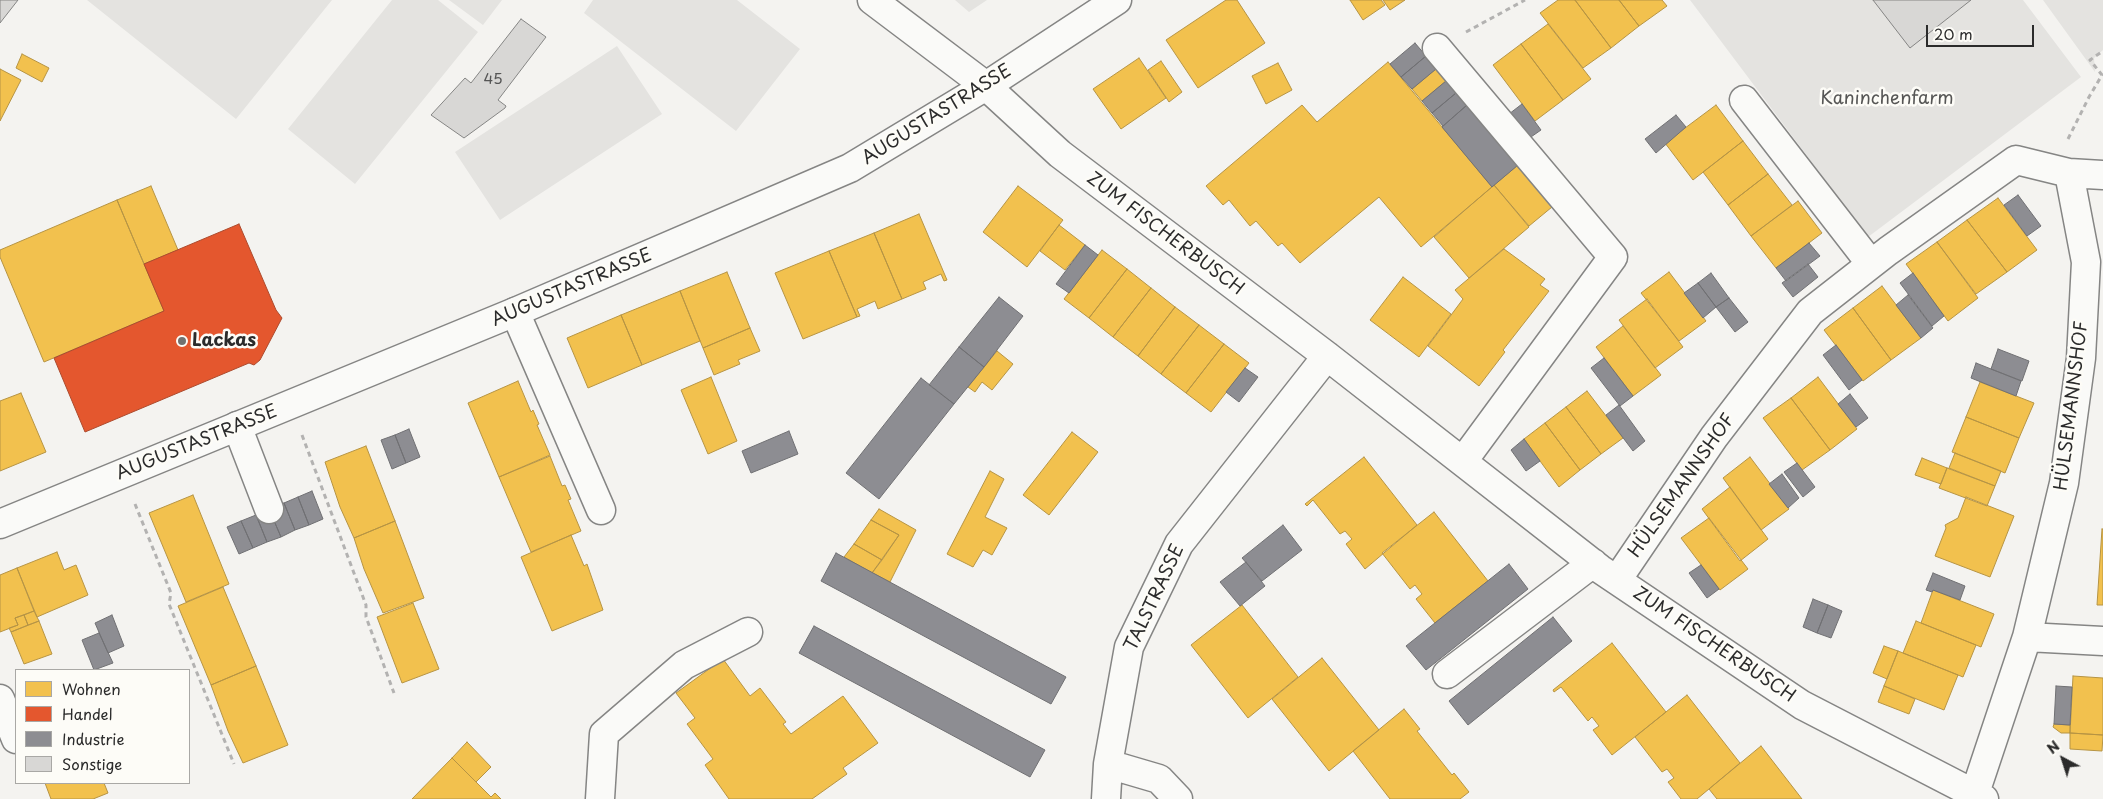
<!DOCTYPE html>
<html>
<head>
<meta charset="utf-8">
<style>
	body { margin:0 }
	#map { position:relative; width:2103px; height:799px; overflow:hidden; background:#f4f3f0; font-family:"Playpen Sans",sans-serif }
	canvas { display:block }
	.legend { position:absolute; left:15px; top:669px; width:175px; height:115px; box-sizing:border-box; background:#fdfcf7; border:1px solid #a9a8a5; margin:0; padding:6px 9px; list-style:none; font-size:15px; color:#2b2b2b }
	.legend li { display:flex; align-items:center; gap:10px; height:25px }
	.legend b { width:25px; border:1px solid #a9a8a5 }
	.north { position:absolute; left:2038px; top:734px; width:50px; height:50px; -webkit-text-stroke:4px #fdfcf7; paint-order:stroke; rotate:320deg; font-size:14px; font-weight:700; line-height:20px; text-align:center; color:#2b2b2b }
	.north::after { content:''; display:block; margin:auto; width:18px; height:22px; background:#2b2b2b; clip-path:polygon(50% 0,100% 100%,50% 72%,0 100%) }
	.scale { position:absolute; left:1926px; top:25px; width:108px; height:22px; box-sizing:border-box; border:2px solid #2b2b2b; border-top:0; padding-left:6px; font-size:15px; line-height:18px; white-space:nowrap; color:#2b2b2b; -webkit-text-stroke:4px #fdfcf7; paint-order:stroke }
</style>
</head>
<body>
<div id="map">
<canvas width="2103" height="799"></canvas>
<ul class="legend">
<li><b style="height:14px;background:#f2c14e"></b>Wohnen</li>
<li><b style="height:14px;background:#e4572e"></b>Handel</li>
<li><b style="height:14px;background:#8d8d92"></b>Industrie</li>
<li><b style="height:14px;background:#d8d7d5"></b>Sonstige</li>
</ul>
<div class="north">N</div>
<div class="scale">20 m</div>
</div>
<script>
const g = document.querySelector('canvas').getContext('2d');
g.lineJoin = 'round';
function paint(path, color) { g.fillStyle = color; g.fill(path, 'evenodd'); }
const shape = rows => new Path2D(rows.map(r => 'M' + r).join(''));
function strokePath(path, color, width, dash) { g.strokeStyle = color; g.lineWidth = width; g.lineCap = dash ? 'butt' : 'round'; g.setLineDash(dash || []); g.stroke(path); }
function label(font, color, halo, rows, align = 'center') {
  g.font = font + ' "Playpen Sans",sans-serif'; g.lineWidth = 5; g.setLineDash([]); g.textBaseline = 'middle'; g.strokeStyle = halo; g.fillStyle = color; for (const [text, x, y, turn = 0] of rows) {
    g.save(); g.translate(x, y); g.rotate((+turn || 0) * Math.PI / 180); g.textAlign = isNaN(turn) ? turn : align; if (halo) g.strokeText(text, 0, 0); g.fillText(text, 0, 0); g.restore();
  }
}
paint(shape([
	[87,0,332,0,236,119],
	[392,0,438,0,478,32,355,184,288,129],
	[449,0,502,0,483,25],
	[593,0,737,0,800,49,736,131,584,13],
	[955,0,987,0,969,12],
	[1690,0,2023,0,2081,77,1868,237],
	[2043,0,2103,0,2103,50,2094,58,2095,72],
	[617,46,662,114,500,220,455,152]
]), '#e4e3e0');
const homes = shape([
	[1226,0,1237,0,1265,43,1198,88,1166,40,1226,0],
	[1350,0,1381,0,1385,5,1363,20,1350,0],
	[1383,0,1405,0,1390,10,1383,0],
	[1558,0,1575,0,1611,48,1583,68,1540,13,1558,0],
	[1575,0,1619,0,1639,26,1611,48,1575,0],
	[1619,0,1662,0,1667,6,1639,26,1619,0],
	[1548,24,1591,79,1563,100,1521,44,1548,24],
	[1521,44,1563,100,1535,121,1493,65,1521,44],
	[22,54,49,68,42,82,16,68,22,54],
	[1139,58,1166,98,1121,129,1093,89,1139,58],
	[1161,61,1182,92,1169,102,1148,70,1161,61],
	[1388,62,1492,187,1421,247,1379,197,1300,263,1282,243,1278,246,1256,221,1250,226,1229,200,1223,205,1206,186,1302,105,1317,122,1388,62],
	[1278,63,1292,90,1266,104,1252,76,1278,63],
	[0,69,21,80,0,121,0,69],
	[1436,69,1446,81,1422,101,1412,89,1436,69],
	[1716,105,1743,141,1693,180,1665,143,1716,105],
	[1743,141,1768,174,1728,205,1703,172,1743,141],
	[1517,166,1552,207,1529,226,1494,185,1517,166],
	[1768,174,1792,205,1751,236,1728,205,1768,174],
	[1494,185,1529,227,1469,278,1434,237,1494,185],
	[151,186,178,250,144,264,117,200,151,186],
	[1018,186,1063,220,1027,267,983,232,1018,186],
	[1998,198,2037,250,2007,272,1967,220,1998,198],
	[117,200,164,311,44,362,0,257,0,250,117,200],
	[1798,201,1822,233,1776,268,1751,236,1798,201],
	[919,214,947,280,944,281,941,274,923,282,926,289,902,299,874,233,919,214],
	[1967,220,2007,272,1976,294,1937,242,1967,220],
	[1059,225,1085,245,1065,270,1040,251,1059,225],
	[874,233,902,299,878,309,875,301,857,309,860,316,857,317,829,251,874,233],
	[1937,242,1978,298,1948,321,1906,264,1937,242],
	[1504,249,1545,279,1540,285,1549,291,1503,350,1505,352,1479,386,1428,346,1463,299,1455,290,1504,249],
	[1102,250,1127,269,1089,318,1064,299,1102,250],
	[829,251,857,317,803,339,775,273,829,251],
	[1127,269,1151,288,1113,337,1089,318,1127,269],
	[727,272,750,328,703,348,680,291,727,272],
	[1669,272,1706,321,1679,341,1641,293,1669,272],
	[1403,277,1451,314,1419,357,1370,320,1403,277],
	[1882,286,1921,338,1891,360,1853,308,1882,286],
	[1151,288,1175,307,1138,356,1113,337,1151,288],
	[680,291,700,341,642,365,621,315,680,291],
	[1647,299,1683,347,1655,368,1619,320,1647,299],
	[1175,307,1199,325,1161,374,1138,356,1175,307],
	[1853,308,1891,360,1863,381,1824,330,1853,308],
	[621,315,642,365,588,388,567,338,621,315],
	[1199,325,1224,344,1186,393,1161,374,1199,325],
	[1623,326,1661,375,1633,396,1596,347,1623,326],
	[750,328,760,351,738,360,740,364,714,375,703,348,750,328],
	[1224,344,1249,363,1211,412,1186,393,1224,344],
	[997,351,1013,364,992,390,982,382,975,392,968,387,997,351],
	[711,377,737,441,708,454,681,390,711,377],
	[1818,377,1857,429,1830,450,1791,398,1818,377],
	[518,381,531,412,533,410,539,424,537,425,550,455,499,477,468,403,518,381],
	[1980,382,2034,403,2019,438,1966,417,1980,382],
	[1587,391,1623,438,1601,454,1566,407,1587,391],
	[21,393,46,452,0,471,0,401,21,393],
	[1791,398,1830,450,1802,470,1763,418,1791,398],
	[1566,407,1601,454,1580,470,1545,423,1566,407],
	[1966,417,2019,438,2005,473,1952,452,1966,417],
	[1545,423,1580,470,1559,487,1524,439,1545,423],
	[1072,432,1098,452,1049,515,1023,495,1072,432],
	[366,446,395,521,354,538,340,507,325,462,366,446],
	[1955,453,2001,471,1995,486,1949,468,1955,453],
	[550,456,562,486,565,485,571,499,568,500,581,531,531,552,499,477,550,456],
	[1364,457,1417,525,1365,569,1346,544,1352,539,1345,531,1340,534,1313,500,1307,506,1305,504,1364,457],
	[1750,457,1789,509,1761,530,1723,478,1750,457],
	[1922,458,1947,468,1941,484,1915,475,1922,458],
	[1947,468,1995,486,1987,506,1939,488,1947,468],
	[990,471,1004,479,985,517,1007,528,992,555,983,550,973,567,947,554,990,471],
	[1730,487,1768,539,1740,561,1702,509,1730,487],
	[193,495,229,584,186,602,149,513,193,495],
	[1966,497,2014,516,1990,577,1935,556,1946,528,1945,525,1958,518,1966,497],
	[879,509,916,530,890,582,872,573,899,535,871,520,879,509],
	[1434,512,1488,581,1435,623,1416,599,1422,594,1415,585,1410,589,1382,553,1434,512],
	[1709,518,1748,569,1720,590,1681,538,1709,518],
	[871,520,899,535,882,560,854,544,871,520],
	[395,521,424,598,383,613,364,569,354,538,395,521],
	[2102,529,2103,529,2103,605,2097,605,2102,529],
	[571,535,584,566,587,564,603,610,552,631,521,557,571,535],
	[854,544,882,560,872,573,844,557,854,544],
	[57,552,64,570,76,565,88,595,37,617,17,568,57,552],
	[17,568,34,611,15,618,18,625,0,632,0,575,17,568],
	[223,587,256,666,211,685,178,606,223,587],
	[1933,590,1994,614,1981,647,1921,623,1933,590],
	[413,603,439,669,402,683,377,617,413,603],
	[1242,605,1298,677,1248,718,1191,645,1242,605],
	[34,611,39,621,28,625,24,615,34,611],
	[24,615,28,625,11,632,9,628,18,625,15,618,24,615],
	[39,621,52,654,24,664,11,632,39,621],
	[1916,621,1976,645,1963,677,1903,653,1916,621],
	[1612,643,1666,712,1612,755,1593,730,1599,726,1592,717,1588,721,1561,687,1554,692,1553,690,1612,643],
	[1884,646,1898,651,1887,679,1873,673,1884,646],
	[1898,651,1958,675,1944,710,1884,686,1898,651],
	[1322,658,1379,730,1329,771,1272,699,1322,658],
	[723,659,750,696,760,688,786,722,783,724,791,734,843,696,878,743,843,768,847,774,812,799,729,799,705,765,713,759,687,724,695,718,676,693,723,659],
	[256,666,288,745,243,763,228,731,211,685,256,666],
	[2073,676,2103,678,2103,735,2070,733,2073,676],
	[1884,686,1915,699,1909,714,1878,702,1884,686],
	[1687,695,1740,763,1697,799,1681,799,1668,782,1674,778,1667,769,1662,772,1635,737,1687,695],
	[1404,709,1420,729,1417,731,1452,775,1454,773,1469,792,1460,799,1390,799,1353,751,1404,709],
	[2054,724,2070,725,2070,733,2061,733,2053,727,2054,724],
	[2070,733,2103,735,2102,751,2070,749,2070,733],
	[467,742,491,767,476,782,452,758,467,742],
	[1761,746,1802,799,1717,799,1709,789,1761,746],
	[452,758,491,797,495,793,501,799,412,799,452,758],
	[45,783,104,783,108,793,93,799,51,799,45,783]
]);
paint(homes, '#f2c14e');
strokePath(homes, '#b69444', 1);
const shops = shape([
	[239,224,276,310,282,318,260,360,254,365,249,363,85,432,54,358,164,311,144,264,239,224]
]);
paint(shops, '#e4572e');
strokePath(shops, '#ac4a2d', 1);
const industry = shape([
	[1415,43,1426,56,1401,77,1390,64,1415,43],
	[1426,56,1436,69,1412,89,1401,77,1426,56],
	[1446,81,1456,93,1432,113,1422,101,1446,81],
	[1456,93,1467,105,1443,126,1432,113,1456,93],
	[1522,104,1541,130,1528,139,1509,114,1522,104],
	[1467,105,1518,165,1492,187,1442,127,1467,105],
	[1676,115,1686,127,1656,153,1645,139,1676,115],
	[2018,195,2041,226,2027,236,2004,205,2018,195],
	[1809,243,1820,256,1786,281,1776,268,1809,243],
	[1085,245,1098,255,1069,293,1056,284,1085,245],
	[1808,264,1818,277,1793,297,1782,283,1808,264],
	[1711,273,1729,298,1716,307,1698,283,1711,273],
	[1913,273,1944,316,1932,326,1900,283,1913,273],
	[1698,283,1716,307,1703,318,1684,293,1698,283],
	[1908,295,1933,328,1921,338,1896,305,1908,295],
	[999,297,1023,316,984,367,959,347,999,297],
	[1729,298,1748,322,1735,332,1716,307,1729,298],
	[1836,345,1862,380,1849,390,1823,355,1836,345],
	[959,347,984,367,954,404,929,385,959,347],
	[1998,349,2029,361,2022,381,1991,369,1998,349],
	[1604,358,1633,396,1620,406,1591,368,1604,358],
	[1976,363,2021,381,2016,396,1971,378,1976,363],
	[1245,368,1258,377,1239,402,1226,392,1245,368],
	[921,378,954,404,879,499,846,473,921,378],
	[1850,394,1868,418,1856,427,1838,404,1850,394],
	[1619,405,1645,441,1633,451,1606,415,1619,405],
	[409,429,420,457,406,463,395,435,409,429],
	[789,431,798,454,751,473,742,451,789,431],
	[395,435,406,463,392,469,381,440,395,435],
	[1524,439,1540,461,1526,471,1511,450,1524,439],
	[1797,463,1815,487,1803,497,1784,472,1797,463],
	[1782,474,1799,498,1788,508,1769,484,1782,474],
	[312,491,323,519,309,525,298,497,312,491],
	[298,497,309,525,295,530,284,503,298,497],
	[284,503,295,530,281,537,269,509,284,503],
	[269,509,281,537,267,542,256,515,269,509],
	[256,515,267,542,253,548,241,521,256,515],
	[241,521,253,548,239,554,227,527,241,521],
	[1283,525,1302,550,1262,581,1242,558,1283,525],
	[836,553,1066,677,1051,704,821,581,836,553],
	[1246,562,1265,586,1240,606,1220,582,1246,562],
	[1509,564,1528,589,1426,670,1406,646,1509,564],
	[1701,565,1719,589,1707,598,1689,573,1701,565],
	[1933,573,1965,586,1960,600,1933,590,1932,592,1926,590,1933,573],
	[1813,599,1828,605,1817,633,1803,627,1813,599],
	[1828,605,1842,611,1831,638,1817,633,1828,605],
	[112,615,124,646,108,653,95,623,112,615],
	[1553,617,1572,641,1468,725,1449,701,1553,617],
	[814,626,1045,750,1030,777,799,653,814,626],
	[99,633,113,663,94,670,82,640,99,633],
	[2056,686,2072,687,2070,725,2054,724,2056,686]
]);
paint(industry, '#8d8d92');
strokePath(industry, '#707073', 1);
const building = shape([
	[0,0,18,0,0,23,0,0],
	[1873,0,1971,0,1910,48,1873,0],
	[521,19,546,37,498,100,506,106,505,108,464,138,431,115,465,78,471,83,521,19]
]);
paint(building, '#d8d7d5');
strokePath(building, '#858584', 1);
const minor = shape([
	[872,0,986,86,1060,154,1327,356,1600,569,1802,705,1984,799],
	[1437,48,1613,257,1463,461],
	[1744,100,1871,264],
	[515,312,601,510],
	[237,426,269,509],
	[1617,580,1714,437,1810,312,1888,251,2016,160,2069,173,2103,175],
	[2027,637,2103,641],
	[1447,674,1593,563],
	[0,699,16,739],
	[1108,764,1159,779,1178,799],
	[600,799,604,734,684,665,748,632],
	[1106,799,1108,764,1129,647,1179,544,1327,356],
	[1973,799,2027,637,2064,483,2081,358,2086,262,2069,173]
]);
const major = shape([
	[0,524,515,312,850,168,986,86,1117,0]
]);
strokePath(minor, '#858584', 31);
strokePath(major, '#858584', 31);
strokePath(shape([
	[1466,32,1525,0],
	[2068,139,2089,97,2102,75,2090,60,2103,51],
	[302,435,366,605,366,617,394,693],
	[135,504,171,593,169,604,234,764]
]), '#b3b2b1', 3, [5, 4]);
strokePath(minor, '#fafaf8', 28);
strokePath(major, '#fafaf8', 28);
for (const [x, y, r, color] of [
	[182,341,5,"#717170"]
]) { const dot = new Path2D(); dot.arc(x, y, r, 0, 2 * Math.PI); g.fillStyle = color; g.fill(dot); strokePath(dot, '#fdfcf7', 2); }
label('15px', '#565656', null, [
	["45",493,80]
]);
label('18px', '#565655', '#fdfcf7', [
	["Kaninchenfarm",1887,99]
]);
label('18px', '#2b2b2b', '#fdfcf7', [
	["AUGUSTASTRASSE",937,115,-32],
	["ZUM FISCHERBUSCH",1165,234,37],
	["AUGUSTASTRASSE",572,288,-23],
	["HÜLSEMANNSHOF",2072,406,-83],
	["AUGUSTASTRASSE",197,443,-22],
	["HÜLSEMANNSHOF",1682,486,-55],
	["TALSTRASSE",1155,598,-65],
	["ZUM FISCHERBUSCH",1714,645,34]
]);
label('bold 18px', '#2b2b2b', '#fdfcf7', [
	["Lackas",192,341]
], 'left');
</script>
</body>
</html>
